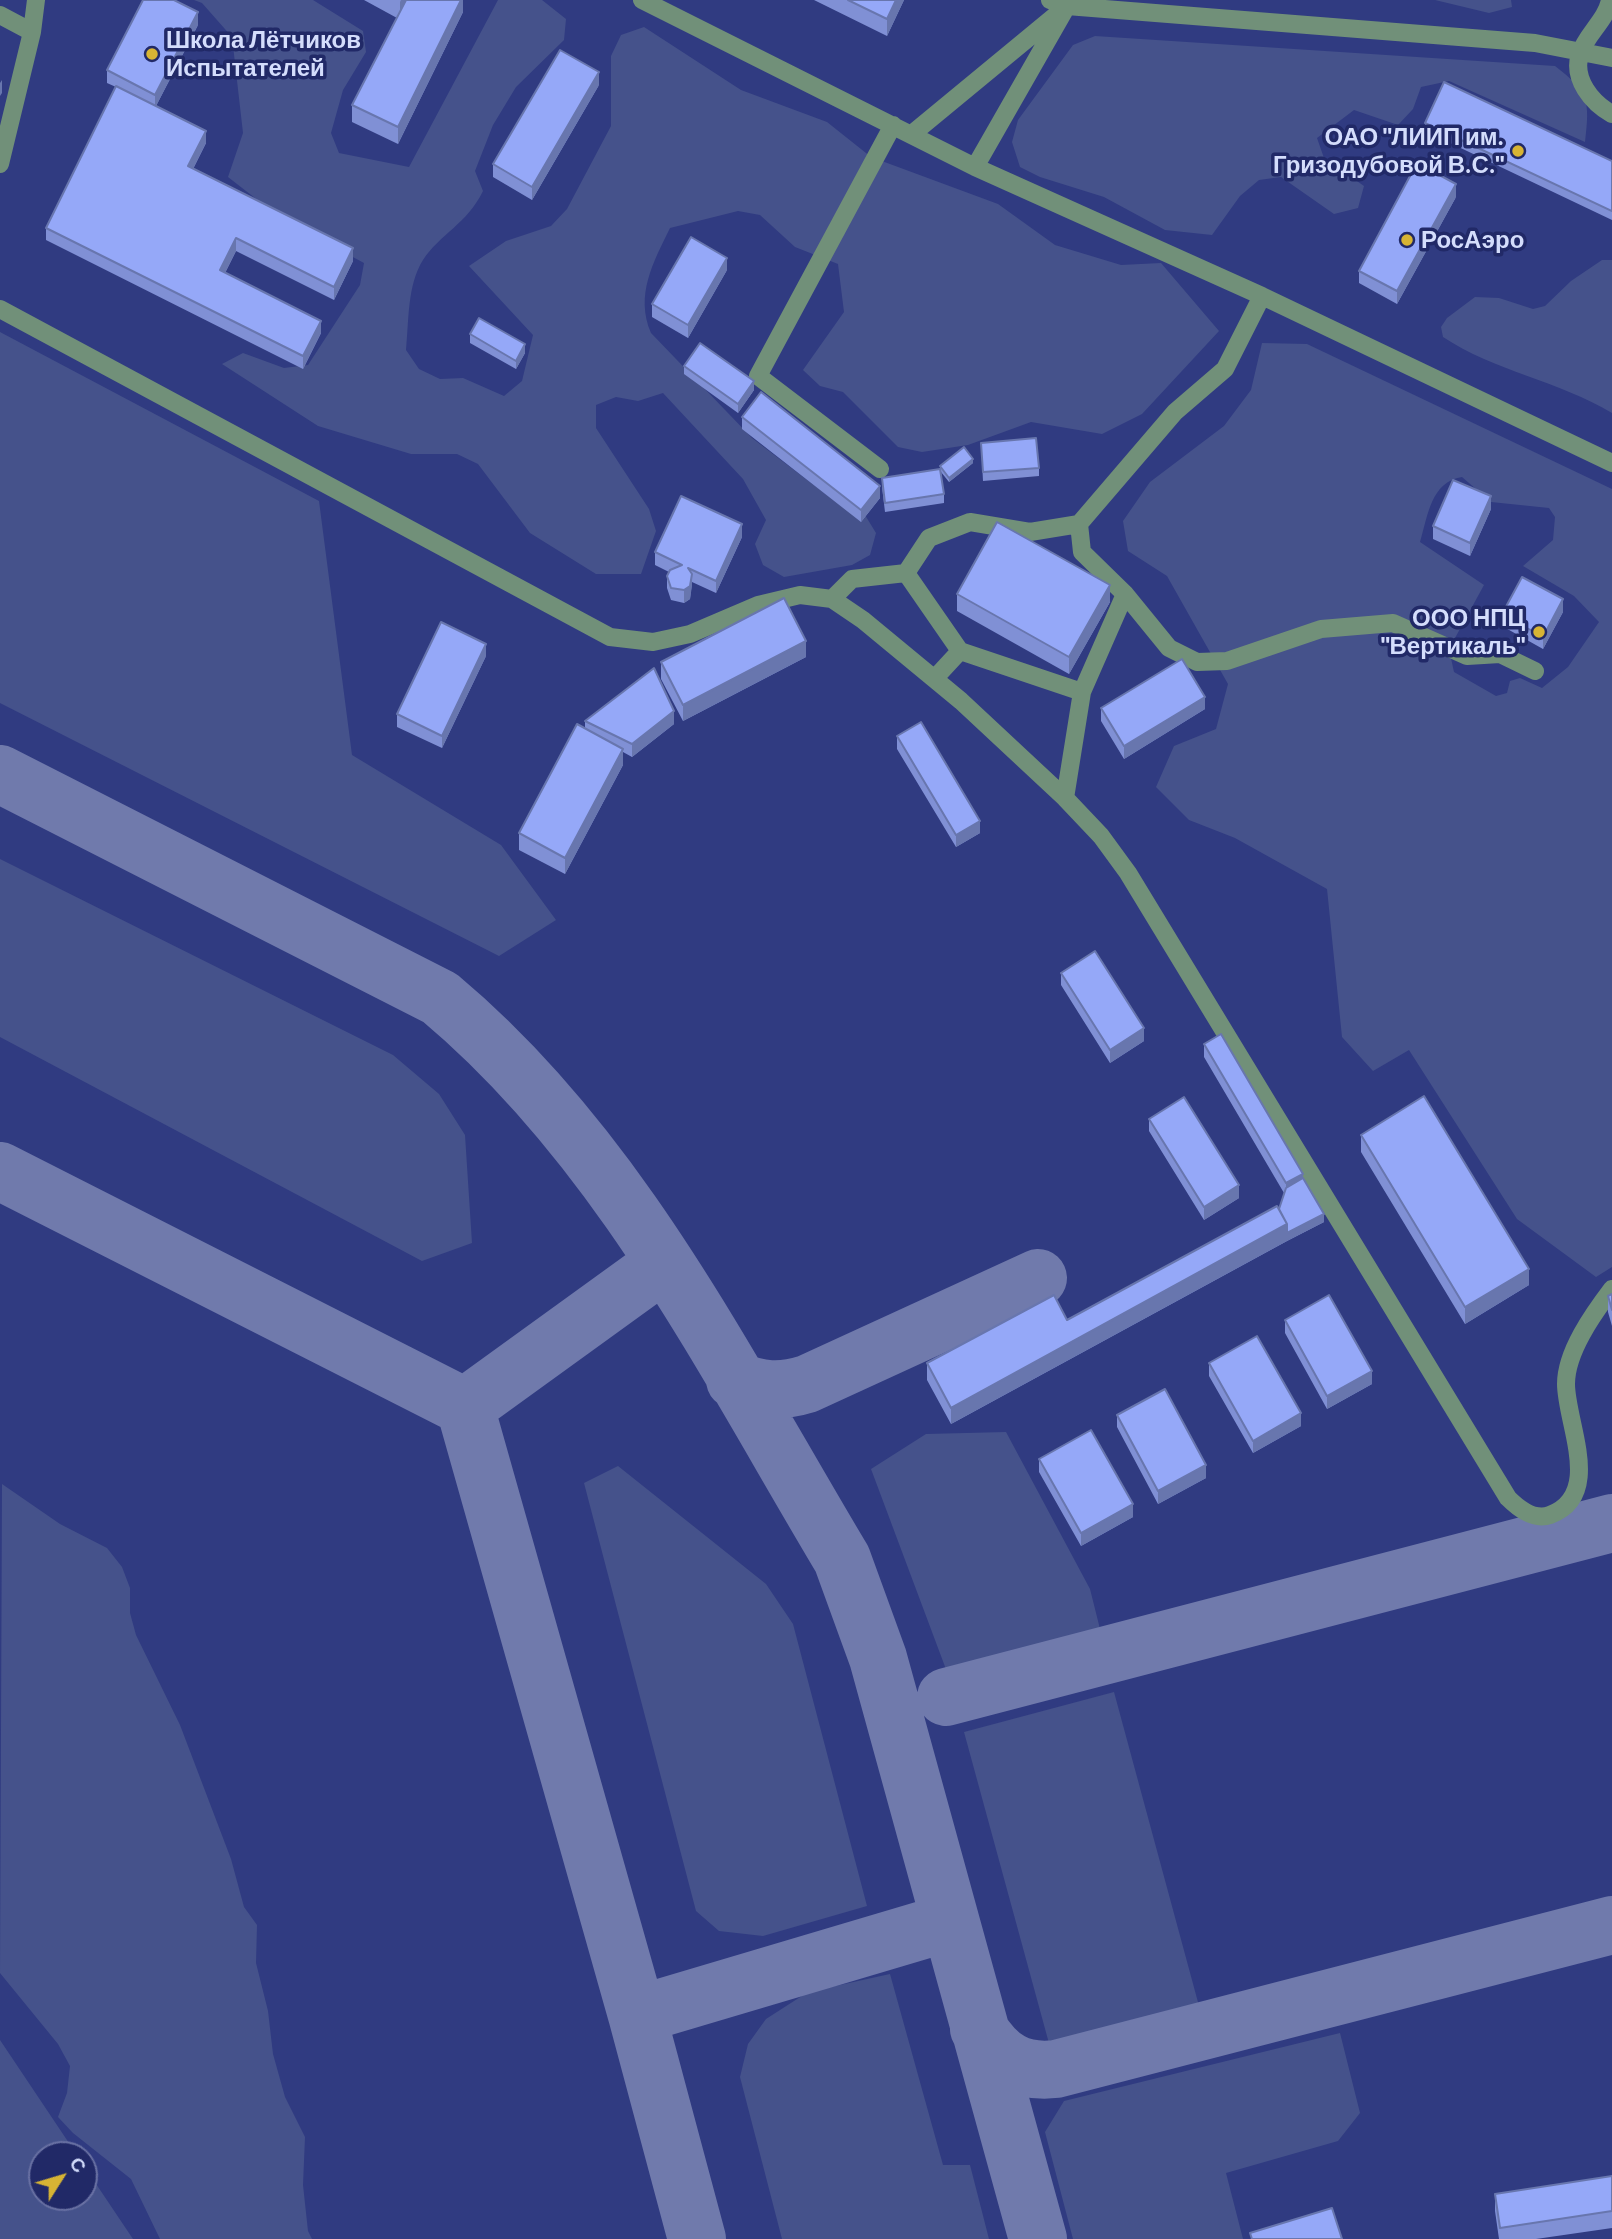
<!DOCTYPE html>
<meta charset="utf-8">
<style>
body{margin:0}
#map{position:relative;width:1612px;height:2239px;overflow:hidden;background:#2a3473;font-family:Barlow,sans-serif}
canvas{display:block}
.north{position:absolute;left:28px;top:2141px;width:70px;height:70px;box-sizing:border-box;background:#212967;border:2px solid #6971a3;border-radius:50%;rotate:53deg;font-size:19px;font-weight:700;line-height:28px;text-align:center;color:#d4ddfc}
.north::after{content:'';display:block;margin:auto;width:24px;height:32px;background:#d7b434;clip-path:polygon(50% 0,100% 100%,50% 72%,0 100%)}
</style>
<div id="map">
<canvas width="1612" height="2239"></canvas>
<div class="north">С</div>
</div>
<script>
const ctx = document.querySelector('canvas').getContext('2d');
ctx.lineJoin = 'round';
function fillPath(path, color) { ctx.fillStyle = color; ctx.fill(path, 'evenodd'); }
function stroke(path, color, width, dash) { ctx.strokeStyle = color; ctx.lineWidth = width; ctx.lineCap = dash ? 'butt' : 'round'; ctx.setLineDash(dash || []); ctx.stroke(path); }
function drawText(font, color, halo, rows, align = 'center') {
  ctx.font = font + ' Barlow,sans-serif'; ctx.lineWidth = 7; ctx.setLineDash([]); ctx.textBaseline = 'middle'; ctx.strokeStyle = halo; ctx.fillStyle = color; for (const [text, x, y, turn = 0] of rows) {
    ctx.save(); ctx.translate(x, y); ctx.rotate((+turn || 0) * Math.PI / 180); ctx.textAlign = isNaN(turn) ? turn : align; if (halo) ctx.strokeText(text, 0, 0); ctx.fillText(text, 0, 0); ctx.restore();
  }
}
fillPath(new Path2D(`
 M0,0H1612V2239H0ZM42,2155H84V2197H42Z`), '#303b81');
fillPath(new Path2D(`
 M194,0H313L363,31L366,52L343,90L331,133L339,153L409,167L498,0H542L566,19L564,40L516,87L493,125L475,171L483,191C467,224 440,234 423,260C407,285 409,322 406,350L419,369L440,379L463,378L504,396L522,381L533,335L469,266L506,241L551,226L567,209L611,126V56L621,35L644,27L741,90L827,122L871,157L998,204L1055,245L1121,265L1161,263L1219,331L1142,414L1102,434L1031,422L968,445L922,452L898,447L843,392L820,386L803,370L844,312L838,264L795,247L760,215L738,211L670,228C653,263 635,295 651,333L752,438L844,508L865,515L876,533L870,555L852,565L784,577L763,565L755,544L766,520L743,479L663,393L638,401L616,397L596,405V428L649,509L656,531L641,574H596L530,533L478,464L457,454H411L318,426L222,364L243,353L284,368L308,365L360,285L364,263L282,219L228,177L243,133L232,37L202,3Z
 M1435,0H1511L1512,7L1489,13Z
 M1095,36L1555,66C1589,92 1590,101 1585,142L1449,81L1421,87L1413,109L1398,125L1354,110L1317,138L1324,158L1364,186L1358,208L1334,214L1281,177L1259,180L1240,196L1212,235L1165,230L1104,197L1040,177L1020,167L1012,142L1018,120L1073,45Z
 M1602,260H1612V413C1559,381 1494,371 1443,337L1441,327L1447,318L1475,297L1499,298L1533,309L1545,306L1571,281Z
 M0,332L319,501L352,755L501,845L556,920L499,956L0,703Z
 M1262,343L1307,344L1612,489V1267L1596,1277L1517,1219L1409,1050L1373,1071L1342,1037L1327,889L1235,838L1189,820L1156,787L1174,746L1216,729L1228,684L1167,576L1128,551L1123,521L1150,482L1224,426L1251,390ZM1462,477L1491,502L1549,508L1555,517L1553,540L1523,566L1574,596L1599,622L1568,667L1542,688L1520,678L1510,681L1507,693L1496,696L1454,672L1449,649L1484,585L1420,542C1428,515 1431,482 1462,477Z
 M0,859L393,1055L439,1094L465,1135L472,1243L422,1261L0,1037Z
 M1006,1432L1090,1589L1105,1649L953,1688L871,1469L926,1434Z
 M618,1466L766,1584L793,1624L867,1906L763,1936L719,1931L696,1911L584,1483Z
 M2,1484L60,1524L107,1548L122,1567L130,1588V1613L136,1635L180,1725L231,1859L244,1907L257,1925L256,1963L268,2011L273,2054L285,2097L305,2137L303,2185L308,2231L312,2239H160L131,2179L73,2133L58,2117L67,2093L70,2066L58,2044L0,1973Z
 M1114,1692L1202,2017L1053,2058L964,1732Z
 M890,1974L943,2165H970L989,2239H782L740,2077L748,2044L766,2019L808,1992Z
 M1340,2033L1360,2113L1338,2141L1226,2173L1243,2239H1073L1045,2132L1064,2101Z
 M0,2040L77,2155H42V2197H84V2166L133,2239H0Z`), '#45528b');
stroke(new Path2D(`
 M0,774L440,998C619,1148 724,1362 842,1559L878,1658L1038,2239
 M0,1171L465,1407L637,2015L950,1922
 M735,1380C760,1391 781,1392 807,1384L1038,1278
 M465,1407L664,1263
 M946,1697L1612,1523
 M637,2015L697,2239
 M979,2029C998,2059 1019,2073 1056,2069L1612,1925`), '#707aac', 58);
stroke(new Path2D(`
 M642,0L975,167L1262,296L1612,463
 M1610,0C1606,21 1586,34 1580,54C1572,79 1592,103 1612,114
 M0,15L32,32
 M912,134L1067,6L1535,43L1612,58
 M0,164L32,32L36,0
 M975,167L1067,6L1050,0
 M1262,296L1225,369L1175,412L1079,524L1082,552L1125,594L1169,648L1197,662L1227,661L1321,629L1393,623L1467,656L1500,654L1535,671
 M0,309L610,637L653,642L690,634L758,605L800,595L832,599L863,620L961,701L1065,798L1101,836L1128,873L1508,1498C1519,1509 1534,1521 1550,1515C1604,1495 1566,1423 1566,1384C1566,1352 1593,1314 1612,1289
 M880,469L758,376L893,125
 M832,599L852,579L906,573
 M935,678L960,651
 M1082,692L1125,594
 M1065,798L1082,692L960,651L906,573L929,538L970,522L1030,532L1079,524`), '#719079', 18);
fillPath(new Path2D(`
 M364,0H463V12L398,144L352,122V105L397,18Z
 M814,0H904L887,36Z
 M198,25L156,106L206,143L193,169L353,261L334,300L236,251L225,273L321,333L303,369L46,240V228L116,87L107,83V70Z
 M599,85L532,200L493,177V164Z
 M1425,123L1612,161V220L1425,131Z
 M1456,197L1397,304L1359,283V271Z
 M727,270L688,338L652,317V304Z
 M470,334L525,353L516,369L470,343Z
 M684,366L754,390L738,413L684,374Z
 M742,417L880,498L861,522L742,429Z
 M981,443L1039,468V476L983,481Z
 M973,463L949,482L941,472L944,494V503L885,512L882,487V478L940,469V466Z
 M1491,509L1470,556L1433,539V526Z
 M742,537L716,593L692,582L690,599L684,603L671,600L667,588V576L669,572L655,565V552Z
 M957,594L1110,602L1069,674L957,611Z
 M1563,612L1543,649L1502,626V614Z
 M486,656L442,748L397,727V714Z
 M806,657L683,721L661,679V662Z
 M1101,708L1205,709L1124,759L1101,721Z
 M585,721L674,724L632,757L623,752V765L565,874L519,850V833L585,729Z
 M897,736L980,833L956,847L897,749Z
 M1061,973L1144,1041L1110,1063L1061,985Z
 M1204,1044L1303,1178L1324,1222L1287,1241L951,1424L927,1380V1363L1067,1320L1279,1209L1284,1193L1204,1057Z
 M1149,1119L1239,1198L1204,1220L1149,1131Z
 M1361,1135L1529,1285L1465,1324L1361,1152Z
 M1612,1294V1326L1608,1312V1296Z
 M1285,1320L1372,1384L1327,1409L1285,1333Z
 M1209,1363L1301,1426L1253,1453L1209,1376Z
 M1117,1415L1206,1478L1158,1504L1117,1427Z
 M1039,1459L1133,1517L1081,1546L1039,1472Z
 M1612,2176V2228L1536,2239H1499L1495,2211V2194Z`), '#8090d5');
fillPath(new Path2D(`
 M401,0H412L400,19V2Z
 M461,0H463V12L398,144V127Z
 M896,0H904L887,36V19Z
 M198,12V25L155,108V95Z
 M599,72V85L532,200V187Z
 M2,80V93L0,96V83Z
 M206,131V143L188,179V166Z
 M1456,184V197L1397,304V291Z
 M236,238V251L220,283V270Z
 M353,248V261L334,300V287Z
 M727,258V270L688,338V325Z
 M321,321V333L303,369V356Z
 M525,344V353L516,369V361Z
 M754,381V390L738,413V404Z
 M973,459V463L949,482V478Z
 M880,486V498L861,522V510Z
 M1491,496V509L1470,556V543Z
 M742,524V537L716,593V581Z
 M692,574V586L690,599L684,603V590Z
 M1110,585V602L1069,674V657Z
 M1563,599V612L1543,649V637Z
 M806,641V657L683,721V705Z
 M486,644V656L442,748V736Z
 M1205,697V709L1124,759V746Z
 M674,711V724L632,757V744Z
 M623,749V765L565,874V858Z
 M980,821V833L956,847V835Z
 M1144,1028V1041L1110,1063V1050Z
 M1303,1174V1186L1286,1196V1183Z
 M1239,1185V1198L1204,1220V1207Z
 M1324,1214V1222L1287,1241L951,1424V1408L1287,1224Z
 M1529,1269V1285L1465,1324V1307Z
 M1372,1371V1384L1327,1409V1396Z
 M1301,1413V1426L1253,1453V1441Z
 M1206,1465V1478L1158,1504V1491Z
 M1133,1504V1517L1081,1546V1533Z`), '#6876ae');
const building = new Path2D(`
 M143,0H174L198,12L155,95L107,70Z
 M406,0H461L398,127L352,105Z
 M848,0H896L887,19Z
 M560,50L599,72L532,187L493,164Z
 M1444,82L1612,161V211L1425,123Z
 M116,86L206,131L188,166L353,248L334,287L236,238L220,270L321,321L303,356L46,228Z
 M1417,163L1456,184L1397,291L1359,271Z
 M691,237L727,258L688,325L652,304Z
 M479,318L525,344L516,361L470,334Z
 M700,343L754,381L738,404L684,366Z
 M761,392L880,486L861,510L742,417Z
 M1036,438L1039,468L983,472L981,443Z
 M964,447L973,459L949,478L940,466Z
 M940,469L944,494L885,503L882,478Z
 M1453,480L1491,496L1470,543L1433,526Z
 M681,496L742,524L716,581L688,568L692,574L690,586L684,590L671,588L667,576L670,570L682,565L655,552Z
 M997,522L1110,585L1069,657L957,594Z
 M1522,577L1563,599L1543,637L1502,614Z
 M784,598L806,641L683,705L661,662Z
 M441,622L486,644L442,736L397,714Z
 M1182,659L1205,697L1124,746L1101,708Z
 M654,668L674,711L632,744L585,721Z
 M921,722L980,821L956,835L897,736Z
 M577,724L623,749L565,858L519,833Z
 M1095,951L1144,1028L1110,1050L1061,973Z
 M1221,1034L1303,1174L1286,1183L1204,1044Z
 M1424,1096L1529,1269L1465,1307L1361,1135Z
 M1184,1097L1239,1185L1204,1207L1149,1119Z
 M1303,1178L1324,1214L1287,1233V1224L1279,1209L1286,1188Z
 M1277,1206L1287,1224L951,1408L927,1363L1054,1295L1067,1320Z
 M1612,1294V1310L1608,1296Z
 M1329,1295L1372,1371L1327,1396L1285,1320Z
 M1257,1336L1301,1413L1253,1441L1209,1363Z
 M1165,1389L1206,1465L1158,1491L1117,1415Z
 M1091,1430L1133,1504L1081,1533L1039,1459Z
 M1612,2176V2211L1500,2228L1495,2194Z
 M1332,2208L1342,2239H1252L1250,2233Z`);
fillPath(building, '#95a8f8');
stroke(building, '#6876ae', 2);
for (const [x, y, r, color] of [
 [152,54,7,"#d7b434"],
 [1518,151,7,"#d7b434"],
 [1407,240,7,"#d7b434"],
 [1539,632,7,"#d7b434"]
]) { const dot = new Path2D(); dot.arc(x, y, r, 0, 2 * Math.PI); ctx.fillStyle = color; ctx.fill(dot); stroke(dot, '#212967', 2.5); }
drawText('bold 24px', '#d4ddfc', '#212967', [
 ["Школа Лётчиков",166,40],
 ["Испытателей",166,68],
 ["ОАО \"ЛИИП им.",1504,137,"right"],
 ["Гризодубовой В.С.\"",1504,165,"right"],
 ["РосАэро",1421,240],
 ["ООО НПЦ",1525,618,"right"],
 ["\"Вертикаль\"",1525,646,"right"]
], 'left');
</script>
